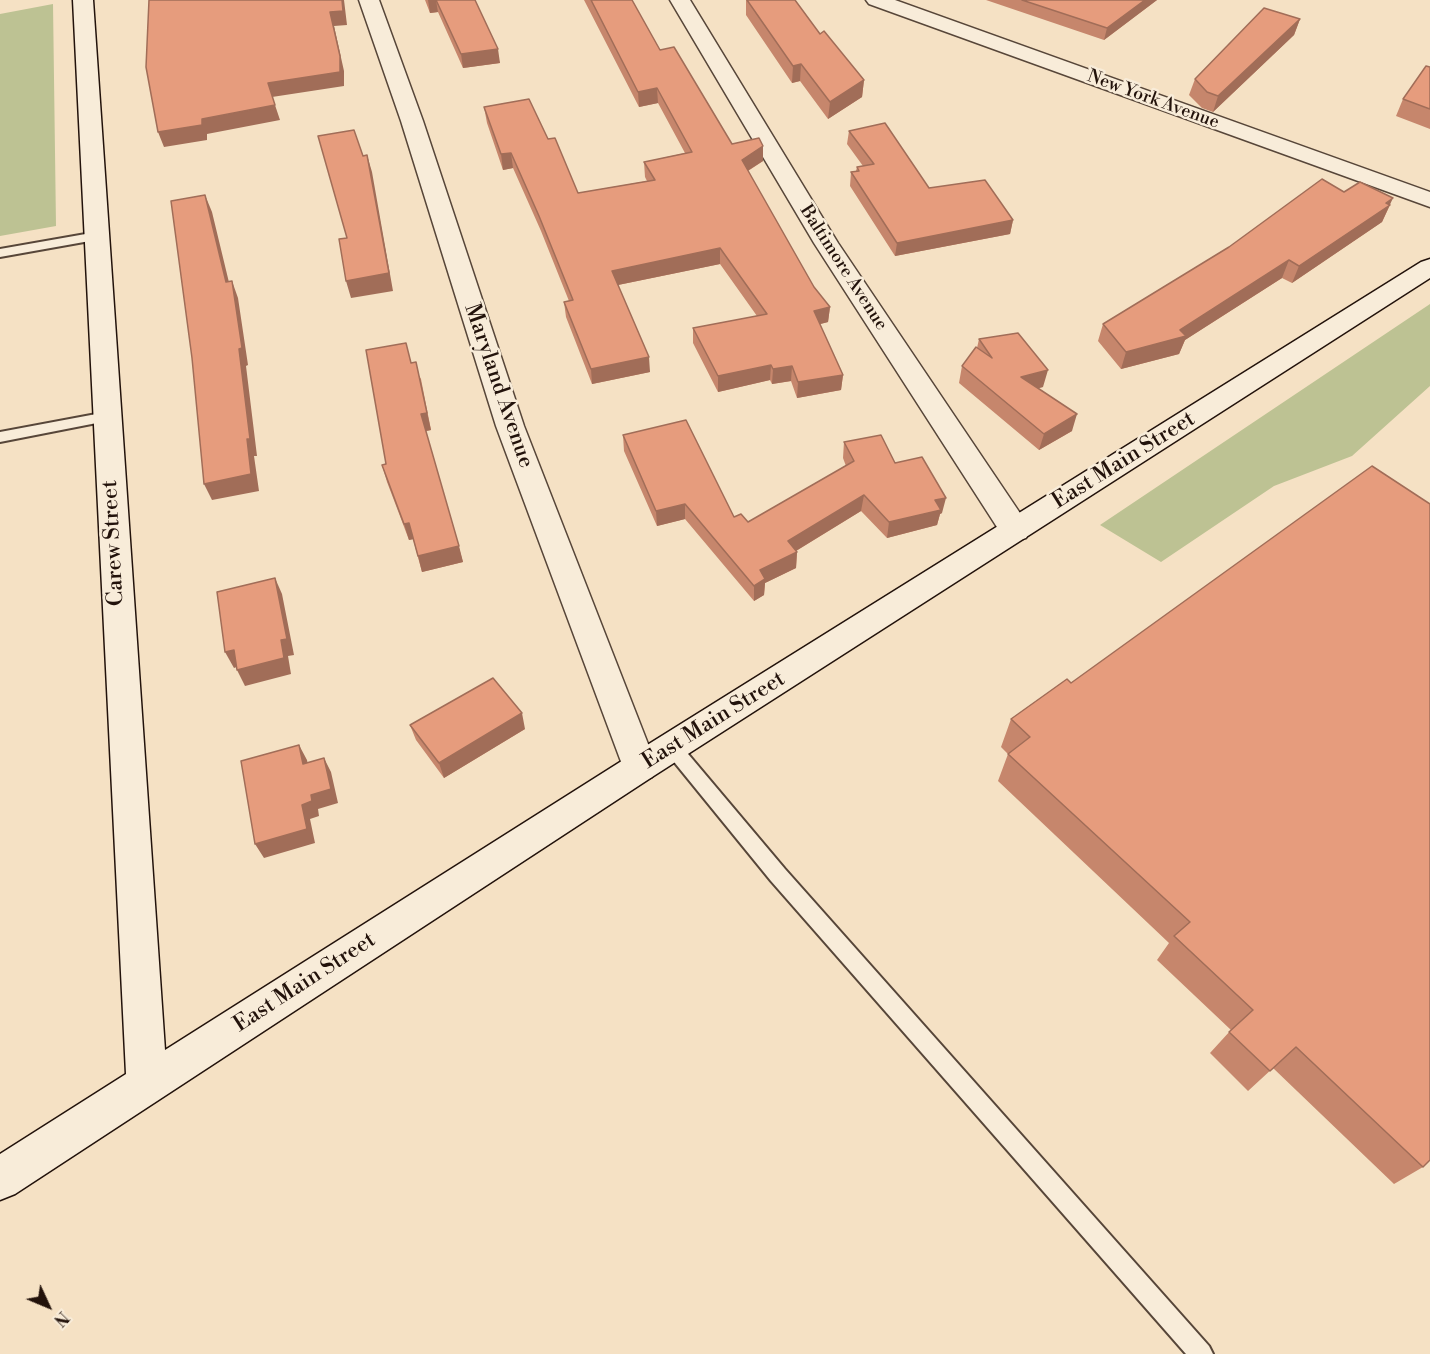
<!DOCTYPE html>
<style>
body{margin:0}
#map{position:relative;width:1430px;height:1354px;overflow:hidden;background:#f5e1c4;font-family:"Libre Bodoni",serif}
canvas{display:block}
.north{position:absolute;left:18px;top:1276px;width:60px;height:60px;-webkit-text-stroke:4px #f8ecd9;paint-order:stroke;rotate:134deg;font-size:16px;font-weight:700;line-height:24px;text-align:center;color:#22120b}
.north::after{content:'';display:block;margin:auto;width:21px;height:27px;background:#22120b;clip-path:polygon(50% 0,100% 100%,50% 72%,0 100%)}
</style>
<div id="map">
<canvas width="1430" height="1354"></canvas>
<div class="north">N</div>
</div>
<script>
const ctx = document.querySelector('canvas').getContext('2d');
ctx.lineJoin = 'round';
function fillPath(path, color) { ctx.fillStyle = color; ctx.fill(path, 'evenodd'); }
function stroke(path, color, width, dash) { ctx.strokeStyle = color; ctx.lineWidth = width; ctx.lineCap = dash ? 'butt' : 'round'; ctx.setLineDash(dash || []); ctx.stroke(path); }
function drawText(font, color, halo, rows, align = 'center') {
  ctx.font = font + ' "Libre Bodoni",serif'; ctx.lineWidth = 5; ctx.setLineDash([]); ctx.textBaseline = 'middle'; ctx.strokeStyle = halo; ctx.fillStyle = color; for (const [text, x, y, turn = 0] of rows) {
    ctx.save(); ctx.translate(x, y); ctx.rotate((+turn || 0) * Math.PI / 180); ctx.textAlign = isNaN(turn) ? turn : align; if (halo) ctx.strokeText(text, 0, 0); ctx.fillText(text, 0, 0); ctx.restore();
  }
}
fillPath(new Path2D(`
 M53,4L56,226L0,236V14Z
 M1430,304V386L1352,456L1274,486L1161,562L1100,525Z`), '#bdc293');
const lane = new Path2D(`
 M97,232L101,233V239L0,257V249Z
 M107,412L114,417L112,420L0,442V432Z
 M672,740L678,742L785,869L1209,1346L1213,1354H1186L771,881L666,752L663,747L666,742Z`);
const street = new Path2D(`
 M359,0H379L423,121L524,426L657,767L652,777L640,782L628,777L623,767L496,426L401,121Z
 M670,0H690L838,243L1026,522L1030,530L1026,538L1015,541L1004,538L814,243Z
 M866,0H895L1430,192V207L869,4Z`);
const secondary = new Path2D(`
 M73,0H93L165,1050L628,757L1421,262L1430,259V278L652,777L15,1194L0,1200V1154L126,1074Z`);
stroke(lane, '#574639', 4);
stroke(street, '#574639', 3);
stroke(secondary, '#22120b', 3);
fillPath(lane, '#f8ecd9');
fillPath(street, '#f8ecd9');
fillPath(secondary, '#f8ecd9');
fillPath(new Path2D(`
 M425,0H475L500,63L463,68L438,12L430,13Z
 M584,0H632L660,50L732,144L763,146V161L748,171L814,287L830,307L828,322L820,324L843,375L841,390L797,398L791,381L772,384L770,380L718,392L693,343V328L757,316L720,264L618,285L650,372L592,384L566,317L564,302L569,301L541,231L513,168L503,170L487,123L484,107L548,139L578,193L647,181L645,177L644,162L685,153L658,103L639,107Z
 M746,0H795L820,34L864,80L862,97L828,119L800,81L792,83L746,15Z
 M986,0H1157L1104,40Z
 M1300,19L1294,35L1213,112L1202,108L1189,95L1195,79Z
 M1430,67V129L1396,116L1403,99Z
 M849,131L929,188L1013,220L1010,234L895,256L850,186L851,172L856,171L857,167L863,166L847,144Z
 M1344,192L1390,205L1382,222L1292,283L1282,278L1185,340L1179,354L1121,369L1098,341L1103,324Z
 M979,339L1043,387L1038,388L1072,431L1039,450L959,383L962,366L977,348Z
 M411,363L421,379L431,430L426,431L463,562L422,572L413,539L409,540L387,482L382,465L386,464Z
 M623,435L734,517L748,522L846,466L843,458L844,442L895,463L942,513L940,514L937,525L887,538L861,511L796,551L797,552L796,568L765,583L764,595L754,601L685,519L657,526L624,451Z
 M1067,679L1423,1167L1394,1184L1273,1068L1248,1091L1210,1053L1231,1030L1157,960L1169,943L998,781L1008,754L1001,747L1011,719Z
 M410,725L525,729L444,778L416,740Z`), '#c6866c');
fillPath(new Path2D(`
 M342,0H344L347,25L334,26L344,71V86L272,97L268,83L330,12Z
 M428,0H436L438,12L430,13Z
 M1145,0H1157L1104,40L1107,28Z
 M1300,19L1294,35L1213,112L1218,96Z
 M498,49L500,63L463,68L461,54Z
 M801,64L800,81L792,83L793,66Z
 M864,80L862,97L828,119L830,102Z
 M657,88L658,103L639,107L638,92Z
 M275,105L280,120L207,134V140L164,147L158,132L202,119Z
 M763,146V161L741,175L742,160Z
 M511,153L513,168L503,170L501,154Z
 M367,155L372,172L393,291L351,298L346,281Z
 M205,195L212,212L233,299L226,282Z
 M1393,198L1382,222L1292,283L1299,266Z
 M1013,220L1010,234L895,256L897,243Z
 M720,248V264L613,286L612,271Z
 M1289,260L1282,278L1185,340L1179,354L1121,369L1126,352L1180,330Z
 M232,281L238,298L248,365L246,366L257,456H254L259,491L212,500L204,484L247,439Z
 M830,307L828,322L813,326L814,311Z
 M649,357L650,372L592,384L591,369Z
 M416,362L431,430L426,431L421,414Z
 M771,365L770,380L718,392V376Z
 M792,366L791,381L772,384L773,369Z
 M1048,370L1043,387L1017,394L1021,377Z
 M843,375L841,390L797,398L798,382Z
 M1077,414L1072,431L1039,450L1044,434Z
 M864,495L861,511L786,557L788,541Z
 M946,498L942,513L940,514L937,525L887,538L889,522L935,500Z
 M685,504V519L657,526L656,511Z
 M409,523L414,539L409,540L404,524Z
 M459,546L463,562L422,572L418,556Z
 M797,552L796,568L765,583L764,595L754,601V586L760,570Z
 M275,578L282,594L294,655L288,656L291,674L245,686L237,670Z
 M234,650L242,665L234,668L225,652Z
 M522,713L525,729L444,778L439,763Z
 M299,745L307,760L311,779L303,764Z
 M324,758L331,772L338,803L318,809L319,816L310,819L315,843L264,858L255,844L302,805L311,795Z`), '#a16d58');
const building = new Path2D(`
 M149,0H342L343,11L330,12L340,56V72L268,83L275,105L202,119V125L158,132L146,67Z
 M436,0H475L498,49L461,54Z
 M591,0H632L660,50L674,47L732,144L759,138L763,146L742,160L814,287L830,307L814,311L843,375L798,382L792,366L773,369L771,365L718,376L693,328L767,314L720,248L612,271L649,357L591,369L564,302L573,300L539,216L511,153L501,154L484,107L529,99L548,139L555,138L578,193L655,180L644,162L692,152L657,88L638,92Z
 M747,0H795L820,34L824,31L864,80L830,102L801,64L793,66Z
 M1022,0H1145L1107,28Z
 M1264,8L1300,19L1218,96L1207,92L1195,79Z
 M1426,66L1430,67V109L1403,99Z
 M885,123L929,188L985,180L1013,220L897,243L851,172L859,171L857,167L874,164L849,131Z
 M354,130L363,156L367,155L389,273L346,281L339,239L347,238L318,136Z
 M1322,179L1344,192L1360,182L1393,198L1386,203L1390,205L1299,266L1289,260L1180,330L1186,336L1126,352L1103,324L1229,247Z
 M205,195L226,282L232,281L242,348L239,349L250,439H247L251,474L204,484L192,358L171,201Z
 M1018,333L1048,370L1021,377L1077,414L1044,434L962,366L976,347L992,358L979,339Z
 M406,343L411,363L416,362L427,413L421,414L459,546L418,556L409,523L404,524L382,465L386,464L366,350Z
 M686,420L734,517L741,514L748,522L854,461L844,442L881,435L895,463L922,457L946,498L935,500L941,510L889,522L864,495L788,541L797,552L760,570L765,579L754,586L685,504L656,511L623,435Z
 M1372,466L1430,504V1160L1423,1167L1296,1047L1270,1071L1229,1032L1253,1010L1174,936L1190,922L1008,754L1030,737L1011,719L1067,679L1071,683Z
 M275,578L287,639L281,640L284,658L237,670L234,650L225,652L217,592Z
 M493,678L522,713L439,763L410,725Z
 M299,745L303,764L324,758L331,789L311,795L312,801L302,805L307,829L255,844L241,761Z`);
fillPath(building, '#e69c7d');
stroke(building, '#a16d58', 1.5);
drawText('18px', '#22120b', '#f8ecd9', [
 ["New York Avenue",1153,100,20],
 ["Baltimore Avenue",843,268,57]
]);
drawText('22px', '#22120b', '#f8ecd9', [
 ["Maryland Avenue",498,386,71],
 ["East Main Street",1124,461,-32],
 ["Carew Street",114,543,-93],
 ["East Main Street",714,721,-32],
 ["East Main Street",305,983,-33]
]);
</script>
